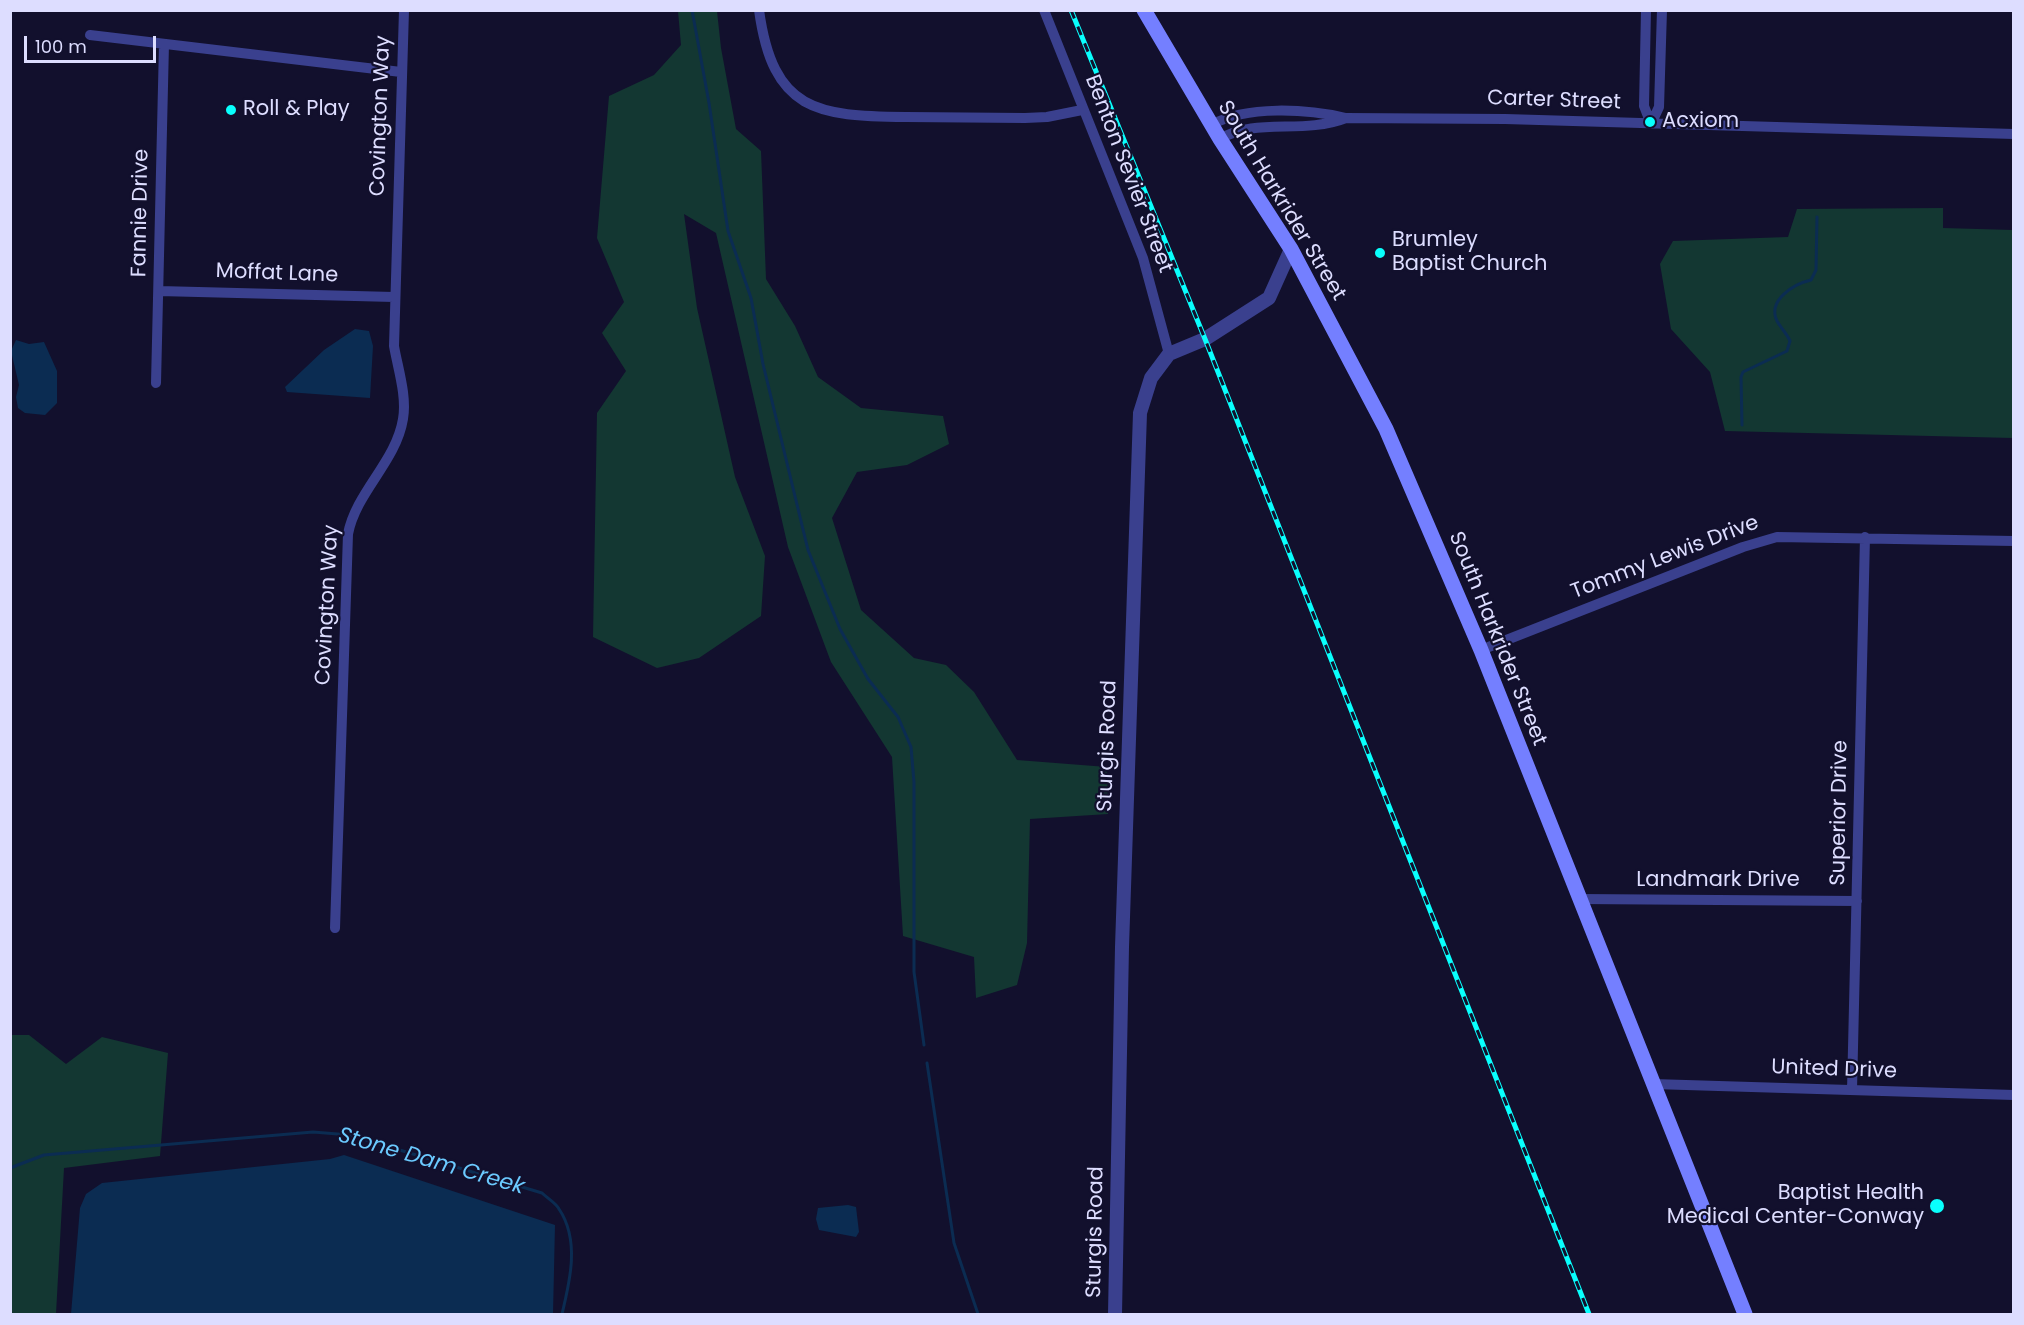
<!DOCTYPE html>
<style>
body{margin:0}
#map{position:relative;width:2024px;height:1325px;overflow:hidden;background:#12102d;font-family:Poppins,sans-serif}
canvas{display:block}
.frame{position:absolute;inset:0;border:12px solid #ddf;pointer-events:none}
.scale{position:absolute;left:24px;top:36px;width:132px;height:27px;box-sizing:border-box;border:3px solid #ddf;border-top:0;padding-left:8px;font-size:18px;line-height:21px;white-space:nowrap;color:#ddf;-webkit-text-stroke:4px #12102d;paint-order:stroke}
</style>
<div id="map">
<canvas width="2024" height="1325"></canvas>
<div class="frame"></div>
<div class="scale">100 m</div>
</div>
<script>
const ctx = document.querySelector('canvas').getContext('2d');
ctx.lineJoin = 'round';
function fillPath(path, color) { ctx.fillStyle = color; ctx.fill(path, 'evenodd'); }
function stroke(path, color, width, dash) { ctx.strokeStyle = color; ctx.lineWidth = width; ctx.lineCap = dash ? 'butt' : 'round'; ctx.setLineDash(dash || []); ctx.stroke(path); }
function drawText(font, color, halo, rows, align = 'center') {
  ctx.font = font + ' Poppins,sans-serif'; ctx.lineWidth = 4.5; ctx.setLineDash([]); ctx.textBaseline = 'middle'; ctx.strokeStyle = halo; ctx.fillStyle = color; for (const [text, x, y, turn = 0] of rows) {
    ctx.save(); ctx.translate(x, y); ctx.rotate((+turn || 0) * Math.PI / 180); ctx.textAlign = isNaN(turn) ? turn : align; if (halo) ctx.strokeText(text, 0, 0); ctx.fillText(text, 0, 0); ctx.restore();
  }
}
fillPath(new Path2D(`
 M678,11H717L721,48L736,129L761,151L766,279L795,326L818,377L861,408L943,416L949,444L907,465L857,472L832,518L861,610L914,658L946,665L974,692L1017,760L1107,767L1108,814L1030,819L1027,943L1017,985L976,998L974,957L903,936L892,757L831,662L788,547L716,233L684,214L697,308L735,477L765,556L761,616L699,658L657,668L593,637L597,413L626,371L602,333L624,302L597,238L609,96L654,75L681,45Z
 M1943,208V228L2013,230V438L1725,431L1710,372L1671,329L1660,264L1673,241L1788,237L1797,209Z
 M10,1035H29L66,1064L102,1037L168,1053L160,1156L64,1168L56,1314H11Z`), '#133732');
fillPath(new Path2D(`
 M355,329L369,331L373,346L370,398L287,392L285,387L324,350Z
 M16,340L29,344L44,342L57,371V403L45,415L25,413L18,408L16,397L19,385L11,351Z
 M344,1155L555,1225L553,1314H71L80,1208L86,1194L102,1183L330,1159Z
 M848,1205L856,1207L859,1232L856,1237L819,1230L816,1219L818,1208Z`), '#0b2c52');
stroke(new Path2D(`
 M692,10L709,103L728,231L751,298L763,364L808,550L840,629L868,679L898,717L911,747L914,782V972L924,1045
 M1742,425L1741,377L1743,372L1787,351L1790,341C1787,334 1781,328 1777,321C1767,300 1794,284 1811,280L1816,270L1817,217
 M927,1063L954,1243L978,1314
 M10,1168L44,1155L313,1132L350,1135L542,1193C547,1198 556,1203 559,1209C580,1240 570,1281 562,1314`), '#0b2c52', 3);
stroke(new Path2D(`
 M759,10C773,112 817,116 906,117C946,117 986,118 1025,118L1047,117L1082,110
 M1044,10L1143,258L1169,354
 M1646,10L1644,106L1651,124
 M90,35L401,72
 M1651,124L1659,107L1662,10
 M1211,125C1247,105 1307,109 1346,118L1505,119L2014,134
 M1220,139C1257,117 1302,135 1346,118
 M159,291L394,297
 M156,383L164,44
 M1481,650L1743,547L1777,537L2014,541
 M1579,899L1857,901
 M335,928L348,534C356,492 396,462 403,419C407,396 398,369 394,346L404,10
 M1653,1084L2014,1095
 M1852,1090L1865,537`), '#3a408e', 10);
stroke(new Path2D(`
 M1115,1314L1122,947L1140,413L1151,378L1169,354L1205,339L1269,298L1291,249`), '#3a408e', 14);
stroke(new Path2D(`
 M1144,10L1220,139L1291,249L1386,429L1481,650L1745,1314`), '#747fff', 15);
const rail = new Path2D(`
 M1071,10L1205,339L1589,1314`);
stroke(rail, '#09fffd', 5);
stroke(rail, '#12102d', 3, [9]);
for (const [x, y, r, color] of [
 [231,110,6,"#09fffd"],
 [1650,122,6,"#09fffd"],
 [1380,253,6,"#09fffd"],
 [1937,1206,8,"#09fffd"]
]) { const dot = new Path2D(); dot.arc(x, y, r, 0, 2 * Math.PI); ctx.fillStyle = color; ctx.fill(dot); stroke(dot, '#12102d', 2); }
drawText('21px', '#ddf', '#12102d', [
 ["Carter Street",1554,101,2],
 ["Covington Way",381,116,-88],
 ["Benton Sevier Street",1128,174,69],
 ["South Harkrider Street",1281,201,59],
 ["Fannie Drive",141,213,-89],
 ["Moffat Lane",277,274,2],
 ["Tommy Lewis Drive",1665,558,-21],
 ["Covington Way",328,605,-87],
 ["South Harkrider Street",1497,639,68],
 ["Sturgis Road",1108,746,-88],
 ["Superior Drive",1840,813,-89],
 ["Landmark Drive",1718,881],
 ["United Drive",1834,1070,2],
 ["Sturgis Road",1096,1232,-89]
]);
drawText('21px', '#ddf', '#12102d', [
 ["Roll & Play",243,110],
 ["Acxiom",1662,122],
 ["Brumley",1392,241],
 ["Baptist Church",1392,265],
 ["Baptist Health",1924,1194,"right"],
 ["Medical Center-Conway",1924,1218,"right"]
], 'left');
drawText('italic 22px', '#6bcaff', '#12102d', [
 ["Stone Dam Creek",431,1162,16]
]);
</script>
